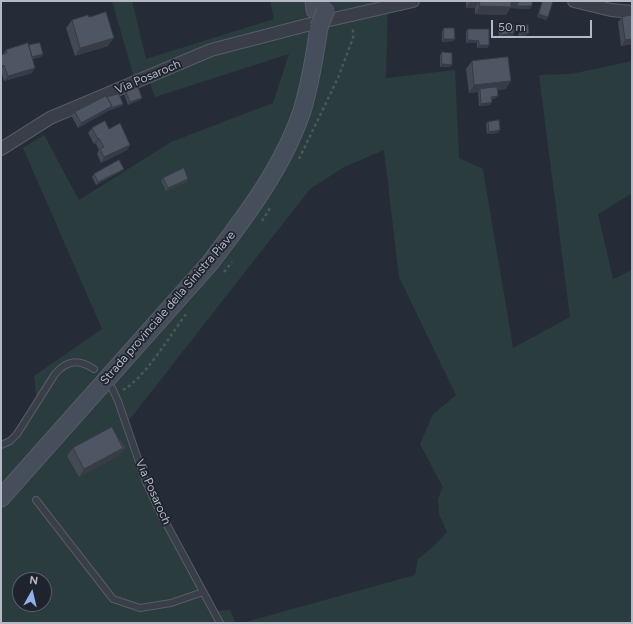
<!DOCTYPE html>
<style>
body{margin:0}
#map{position:relative;width:633px;height:624px;overflow:hidden;background:#252c38;font-family:Figtree,sans-serif}
canvas{display:block}
.frame{position:absolute;inset:0;border:2px solid #b4b9c5;pointer-events:none}
.north{position:absolute;left:12px;top:572px;width:40px;height:40px;box-sizing:border-box;background:#1e232e;border:1px solid #5a5f6a;border-radius:50%;rotate:8deg;font-size:11px;font-weight:700;line-height:16px;text-align:center;color:#b4b9c5}
.north::after{content:'';display:block;margin:auto;width:14px;height:18px;background:#93b0eb;clip-path:polygon(50% 0,100% 100%,50% 72%,0 100%)}
.scale{position:absolute;left:491px;top:20px;width:101px;height:18px;box-sizing:border-box;border:2px solid #b4b9c5;border-top:0;padding-left:5px;font-size:12px;line-height:14px;white-space:nowrap;color:#b4b9c5;-webkit-text-stroke:3px #1e232e;paint-order:stroke}
</style>
<div id="map">
<canvas width="633" height="624"></canvas>
<div class="frame"></div>
<div class="north">N</div>
<div class="scale">50 m</div>
</div>
<script>
const ctx = document.querySelector('canvas').getContext('2d');
ctx.lineJoin = 'round';
function fillPath(path, color) { ctx.fillStyle = color; ctx.fill(path, 'evenodd'); }
function stroke(path, color, width, dash) { ctx.strokeStyle = color; ctx.lineWidth = width; ctx.lineCap = dash ? 'butt' : 'round'; ctx.setLineDash(dash || []); ctx.stroke(path); }
function drawText(font, color, halo, rows, align = 'center') {
  ctx.font = font + ' Figtree,sans-serif'; ctx.lineWidth = 3.5; ctx.setLineDash([]); ctx.textBaseline = 'middle'; ctx.strokeStyle = halo; ctx.fillStyle = color; for (const [text, x, y, turn = 0] of rows) {
    ctx.save(); ctx.translate(x, y); ctx.rotate((+turn || 0) * Math.PI / 180); ctx.textAlign = isNaN(turn) ? turn : align; if (halo) ctx.strokeText(text, 0, 0); ctx.fillText(text, 0, 0); ctx.restore();
  }
}
fillPath(new Path2D(`
 M112,1H132L146,59L274,19L270,1H388L386,78L455,70L459,158L483,169L513,348L570,317L539,75L571,74L632,61V193L598,214L613,279L632,270V623H242L415,575L418,559L434,546L447,532L439,514L438,499L443,487L420,444L433,414L456,395L399,277L384,150L344,167L310,189L126,424L160,512L217,611L230,610L236,623H1V482L2,481L1,445L10,441L37,403L34,376L102,329L23,148L44,135L79,200L171,142L273,103L289,54L155,97L146,72L134,77ZM20,580H44V604H20Z`), '#2b3c3e');
const lane = new Path2D(`
 M112,388L118,401L146,482L160,512L220,623
 M1,445L10,441L17,434L55,374C67,360 78,359 94,369
 M36,500L113,599L140,608L171,603L203,592`);
const street = new Path2D(`
 M574,1L611,10L632,12
 M1,149L50,118L211,50L303,26L413,1`);
const secondary = new Path2D(`
 M314,1L315,10
 M1,498L210,263C246,216 283,167 302,111C310,84 315,55 319,27`);
stroke(lane, '#575c67', 8);
stroke(street, '#575c67', 14);
stroke(secondary, '#575c67', 19);
stroke(new Path2D(`
 M299,159L338,78L353,38V27
 M262,221L270,208
 M224,272L232,262
 M123,390C146,377 170,335 187,313`), '#49575b', 2.5, [3, 3]);
stroke(lane, '#393e49', 6);
stroke(street, '#393e49', 12);
stroke(secondary, '#474e5b', 17);
const secondaryBridge = new Path2D(`
 M319,27L326,10`);
stroke(secondaryBridge, '#575c67', 19, []);
stroke(secondaryBridge, '#474e5b', 17);
fillPath(new Path2D(`
 M466,1H532L530,9L510,8L506,15L475,14V8H466Z
 M542,1H553L546,20L537,17Z
 M89,17L108,46L75,56L66,28L72,20Z
 M622,17L632,44L621,46L618,22Z
 M500,27L514,33L513,36L499,37L498,29Z
 M520,27L527,35L519,37L518,29Z
 M444,28L455,39L453,41L442,42V31Z
 M468,29L489,45L487,48H477V43H466V31Z
 M29,45L43,54L41,57L32,59L35,68L32,73L4,81L1,71V55L3,54L6,50L29,46Z
 M442,52L450,67H440V55Z
 M472,61L506,89L497,90L496,98L492,99L490,105L479,106L478,92L469,93L466,69Z
 M126,92L142,98L140,100L128,105L124,94Z
 M107,97L123,104L121,106L108,111L78,128L72,117L75,112Z
 M488,122L500,130L498,133L487,134L486,124Z
 M92,128L109,129L130,145L127,150L101,163L97,154L99,150L96,144H94L88,133Z
 M122,171L96,185L92,177L94,174Z
 M163,178L188,179L187,182L166,191L161,180Z
 M119,440L125,448L123,451L120,453L118,456L79,477L67,456L73,448Z`), '#434a56');
fillPath(new Path2D(`
 M471,1H480L475,8H466Z
 M511,1H520L532,6L530,9L510,8L506,15L475,14L480,6Z
 M539,14L548,17L546,20L537,17Z
 M514,33L513,36L499,37L501,35Z
 M529,33L527,35L519,37L521,34Z
 M114,38L108,46L75,56L80,48Z
 M444,39H455L453,41L442,42Z
 M632,39V44L621,46L625,40Z
 M468,40L479,41L477,43H466Z
 M479,45H489L487,48H477Z
 M43,54L41,57L30,59L32,57Z
 M442,64L452,65L450,67H440Z
 M4,65L1,70V67L2,66Z
 M35,68L32,73L4,81L8,76Z
 M511,81L506,89L480,92V89L478,92L469,93L474,85Z
 M498,96L496,98L489,99L491,97Z
 M142,98L140,100L128,105L130,102Z
 M492,102L490,105L479,106L481,104Z
 M123,104L121,106L108,111L78,128L81,123L112,106Z
 M500,130L498,133L487,134L489,132Z
 M99,138L96,144H94L98,139Z
 M130,145L127,150L101,163L104,157Z
 M124,169L122,171L96,185L98,182Z
 M188,179L187,182L166,191L168,188Z
 M123,448H125L123,451L120,453L118,456L79,477L84,469Z`), '#373c46');
const building = new Path2D(`
 M480,1H511V7L480,6Z
 M520,1H532V6H516Z
 M543,1H553L548,17L539,14Z
 M106,12L114,38L80,48L72,20L88,15L89,17Z
 M632,15V39L625,40L622,17Z
 M514,25V33L501,35L500,27Z
 M528,25L529,33L521,34L520,27Z
 M444,28H454L455,39H444Z
 M468,29H489V45H479V41L468,40Z
 M28,43L35,68L8,76L4,65L2,66L1,63V55L7,53L6,50Z
 M40,43L43,54L32,57L29,45Z
 M442,52L452,53V65L442,64Z
 M508,57L511,81L474,85L472,61Z
 M138,87L142,98L130,102L126,92Z
 M497,87L498,96L491,97L492,102L481,104L480,89Z
 M119,94L123,104L110,108L112,106L107,97Z
 M106,96L112,106L81,123L75,112Z
 M499,120L500,130L489,132L488,122Z
 M105,121L109,129L120,123L130,145L104,157L100,149L104,147L99,138L98,139L92,128Z
 M119,160L124,169L98,182L94,174Z
 M184,168L188,179L168,188L163,178Z
 M112,427L123,448L84,469L73,448Z
 M119,440H120L125,448L122,450L123,448Z`);
fillPath(building, '#4e5664');
stroke(building, '#373c46', 1);
drawText('12px', '#b4b9c5', '#1e232e', [
 ["Via Posaroch",148,77,-23],
 ["Strada provinciale della Sinistra Piave",168,308,-49],
 ["Via Posaroch",153,492,66]
]);
</script>
